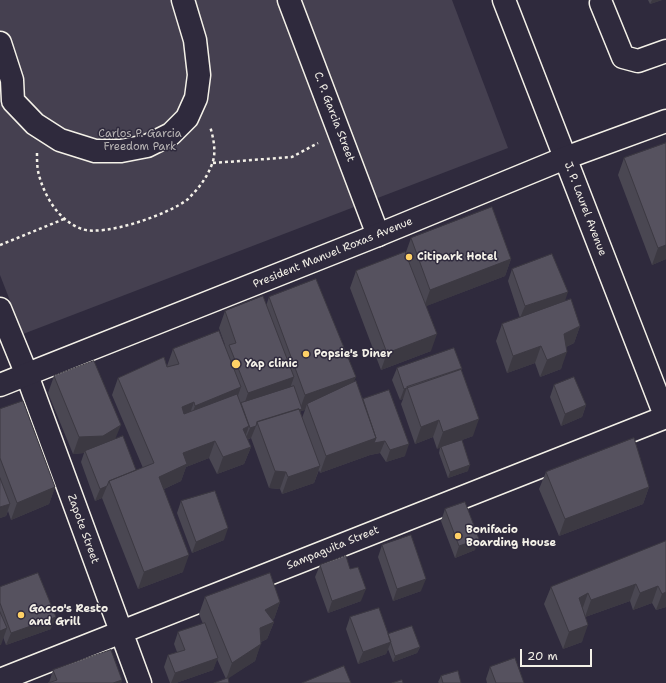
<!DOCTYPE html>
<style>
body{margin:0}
#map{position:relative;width:666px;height:683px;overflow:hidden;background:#2f2a3d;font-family:"Shantell Sans",sans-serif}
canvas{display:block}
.scale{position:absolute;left:520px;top:649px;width:72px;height:18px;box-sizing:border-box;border:2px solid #f4f1e8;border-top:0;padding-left:5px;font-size:12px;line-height:14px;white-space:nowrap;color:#f4f1e8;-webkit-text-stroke:3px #2f2a3d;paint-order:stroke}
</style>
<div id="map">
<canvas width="666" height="683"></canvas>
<div class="scale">20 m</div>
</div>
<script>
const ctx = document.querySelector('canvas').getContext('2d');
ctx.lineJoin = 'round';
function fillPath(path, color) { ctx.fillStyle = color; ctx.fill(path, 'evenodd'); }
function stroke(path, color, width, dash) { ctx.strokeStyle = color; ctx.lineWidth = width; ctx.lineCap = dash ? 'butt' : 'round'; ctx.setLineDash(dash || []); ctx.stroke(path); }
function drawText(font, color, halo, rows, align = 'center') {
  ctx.font = font + ' "Shantell Sans",sans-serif'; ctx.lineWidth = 3; ctx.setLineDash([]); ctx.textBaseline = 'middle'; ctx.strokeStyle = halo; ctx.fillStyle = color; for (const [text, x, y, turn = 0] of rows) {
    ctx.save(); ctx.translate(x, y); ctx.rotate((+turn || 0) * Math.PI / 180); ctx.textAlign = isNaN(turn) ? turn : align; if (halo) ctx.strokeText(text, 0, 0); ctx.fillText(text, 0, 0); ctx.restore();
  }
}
fillPath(new Path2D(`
 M0,0H452L508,148L23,334L0,275Z`), '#454050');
const minor = new Path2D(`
 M289,0L378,235
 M504,0L666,418
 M601,3L623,57L638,61L666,51
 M0,43L12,80L13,101L35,124L60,140L95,151H121L147,146L171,134L187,118L196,98L199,75L195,40L183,0
 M0,309L27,375L140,683
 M0,680L666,417`);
const major = new Path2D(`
 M0,385L378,235L565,158L666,121`);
stroke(minor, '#f4f1e8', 25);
stroke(major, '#f4f1e8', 25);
stroke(new Path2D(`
 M37,153C37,159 37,165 38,171C43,194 58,221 82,229C104,237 170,214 188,199C198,189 207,178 212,164C217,152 213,137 210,126
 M213,163L292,157L318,143
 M0,245L64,219`), '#f4f1e8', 2.5, [3, 3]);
stroke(minor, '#2f2a3d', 22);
stroke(major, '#2f2a3d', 22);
fillPath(new Path2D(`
 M648,0H662L650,4Z
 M624,158L666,259L652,265L618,175Z
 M411,238L511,259L505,276L426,306L431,351L381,370L350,288L356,271L406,252Z
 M512,269L565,301L580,326L574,343L566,347L561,369L540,377L535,363L507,373L496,341L502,324L520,318L508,281Z
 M269,297L354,382L363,399L405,456L386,462L380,453L370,455L320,473L319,470L314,483L282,494L280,489L269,488L251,438L247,440L251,447L244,464L217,474L209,458L186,467L181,481L164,489L183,572L138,589L102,498L95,501L81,462L84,453L73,454L48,393L54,376L116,439L136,470L143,468L112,395L118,378L167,366L173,349L225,345L219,328L225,311L266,306ZM305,410L302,418L300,413L301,411Z
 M397,368L461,369L473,436L462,440L468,471L448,478L439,453L440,447L437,449L433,437L415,444L401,404L403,399L400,400L392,380Z
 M554,385L586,405L582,417L561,426L550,397Z
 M0,409L55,487L49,504L11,520L8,511L6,516L0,518Z
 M546,472L649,487L643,504L559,536L539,489Z
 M181,501L224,540L192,553L177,513Z
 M445,509L475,550L455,558L441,521Z
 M666,541V607L656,610L652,603L633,610L630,601L585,617L582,642L563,649L544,604L551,587Z
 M382,545L421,591L393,601L378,557Z
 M320,565L361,601L328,613L315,577Z
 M0,587L51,629L6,645L3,637L0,645Z
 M205,597L280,602L274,619L272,620L274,622L267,639L261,642L255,661L226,679L217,659L213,670L176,683H170L164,667L168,655L177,652L174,644L178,632L203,624L199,614Z
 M350,617L388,634L420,647L417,653L393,662L388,649L386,654L358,664L346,629Z
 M490,667L524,683H487L486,679Z
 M53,670L122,680L121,683H48H49Z
 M441,676L461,683H439L438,682Z`), '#4a4752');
fillPath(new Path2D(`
 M652,0H662L650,4Z
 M666,245V259L652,265L658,248Z
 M511,259L505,276L424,307L430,290Z
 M568,292L564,304L520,318L525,306Z
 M580,326L574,343L558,351L564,334Z
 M437,334L431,351L381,370L387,353Z
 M541,346L535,363L507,373L513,356Z
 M567,352L561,369L540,377L547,360Z
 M294,377L288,394L243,408L248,393Z
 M356,377L349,394L307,404L305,410L301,411L297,420L262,434L300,409L305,395Z
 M241,387L235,404L189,423L195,406Z
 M407,387L403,399L400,400L404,389Z
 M194,402L188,419L175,424L182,407Z
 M586,405L582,417L561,426L565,414Z
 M479,419L473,436L437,449L443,432Z
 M439,420L433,437L415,444L421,427Z
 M121,425L114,442L85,451L84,453L73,454L79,437Z
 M249,426L243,443V429Z
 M256,426L251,438L245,440L250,428Z
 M376,438L385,441L380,453L370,455L320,473L326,456Z
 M215,441L209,458L186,467L181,481L153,494L159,477L183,453Z
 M409,444L405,456L386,462L390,450Z
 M251,447L244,464L217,474L223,457Z
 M470,465L468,471L448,478L450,472Z
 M320,466L314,483L282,494L288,477Z
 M275,471L286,472L280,489L269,488Z
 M107,486L102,498L95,501L100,489Z
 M55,487L49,504L11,520L17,503Z
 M649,487L643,504L559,536L565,519Z
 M10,504L6,516L0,518V507Z
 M228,528L224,540L192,553L196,542Z
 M479,539L475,550L455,558L459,546Z
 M189,555L183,572L138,589L144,572Z
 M426,579L421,591L393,601L397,589Z
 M636,584L630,601L585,617L591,600Z
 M658,586L652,603L633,610L640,593Z
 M366,589L361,601L328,613L332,601Z
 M666,592V607L656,610L662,594Z
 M588,593L582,610L579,598Z
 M280,602L274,619L259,626L265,610Z
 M56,617L51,629L6,645L11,633Z
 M274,622L267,639L254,645L260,628Z
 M588,625L582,642L563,649L569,632Z
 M7,628L1,645H0V631Z
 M391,642L386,654L358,664L363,652Z
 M261,644L255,661L226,680L232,663Z
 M420,647L417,653L393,662L395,656Z
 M218,658L213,670L176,683H171L175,673Z
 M122,680L121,683H113Z`), '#3c3942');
const building = new Path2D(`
 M666,143V245L658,248L624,158Z
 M492,207L511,259L430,290L411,238Z
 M405,252L437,334L387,353L356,271Z
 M552,254L568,292L525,306L512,269Z
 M316,279L356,377L305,395L269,297Z
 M263,296L294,377L248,393L229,345L236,343L225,311Z
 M571,299L580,326L564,334L567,352L547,360L541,346L513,356L502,324Z
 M219,331L241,387L195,406L194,402L182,407L184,414L237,394L249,426L243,429L251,447L223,457L215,441L183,453L187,464L159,477L189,555L144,572L109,481L154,463L118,378L164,357L167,367L179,364L173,349Z
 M454,348L462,369L404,389L397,368Z
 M94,361L121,425L103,436L79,437L54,376Z
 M461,369L479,419L443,432L439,420L421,427L407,387Z
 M574,377L586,405L565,414L554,385Z
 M356,381L376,438L326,456L307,404Z
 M294,386L302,409L299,410V409L257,422L256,426L250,428L241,403Z
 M389,390L409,444L390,450L385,441L374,443L376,438L363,399Z
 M23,401L55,487L17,503L0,458V409Z
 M299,409L320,466L288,477L286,472L275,471L257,422Z
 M123,436L136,470L109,481L107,486L100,489L85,451Z
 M634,438L649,487L565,519L546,472Z
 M462,440L470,465L450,472L441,447Z
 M0,478L10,504L0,507Z
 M215,491L228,528L196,542L181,501Z
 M465,502L479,539L459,546L445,509Z
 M411,535L426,579L397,589L382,545Z
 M666,541V592L662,594L658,586L640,593L636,584L591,600L588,593L579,598L588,625L569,632L551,587Z
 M346,556L350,569L358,567L366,589L332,601L320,565Z
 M38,573L56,617L11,633L0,603V587Z
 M270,573L280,602L265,610L274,622L260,628L261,644L232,663L205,597Z
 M379,608L391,642L363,652L350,617Z
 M0,612L7,628L0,631Z
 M205,623L218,658L175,673L168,655L185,650L178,632Z
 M412,626L420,647L395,656L388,634Z
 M111,650L122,680L113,683H48L57,680L53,670Z
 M515,658L524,683H496L490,667Z
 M344,666L351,683H302Z
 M458,671L461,683H443L441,676Z
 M228,678L229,683H214Z
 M402,680L403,683H392Z`);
fillPath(building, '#56525f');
stroke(building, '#3c3942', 1);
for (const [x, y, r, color] of [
 [409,257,4,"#ffd166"],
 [306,354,4,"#ffd166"],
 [236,364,5,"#ffd166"],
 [458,536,4,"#ffd166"],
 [21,615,4,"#ffd166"]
]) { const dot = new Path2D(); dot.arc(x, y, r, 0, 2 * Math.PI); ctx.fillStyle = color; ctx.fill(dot); stroke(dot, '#2f2a3d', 1.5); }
drawText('11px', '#f4f1e8', '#2f2a3d', [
 ["C. P. Garcia Street",334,117,69],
 ["J. P. Laurel Avenue",585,209,69],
 ["President Manuel Roxas Avenue",333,253,-22],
 ["Zapote Street",83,529,70],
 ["Sampaguita Street",333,548,-22]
]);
drawText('11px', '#b7b3b3', '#2f2a3d', [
 ["Carlos P. Garcia",140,134],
 ["Freedom Park",140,147]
]);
drawText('bold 11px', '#f4f1e8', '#2f2a3d', [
 ["Citipark Hotel",417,257],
 ["Popsie's Diner",314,354],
 ["Yap clinic",245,364],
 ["Bonifacio",466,530],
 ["Boarding House",466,543],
 ["Gacco's Resto",29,609],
 ["and Grill",29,622]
], 'left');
</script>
